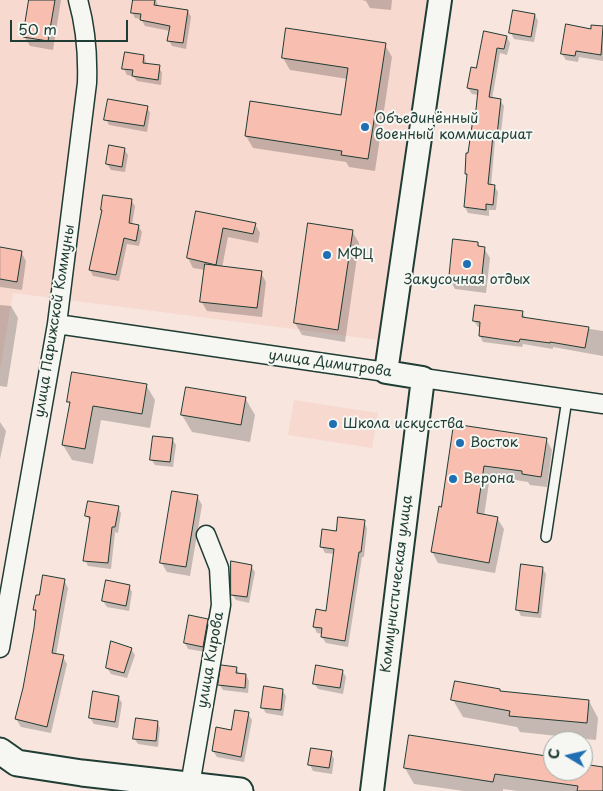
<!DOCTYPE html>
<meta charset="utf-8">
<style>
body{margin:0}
#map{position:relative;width:603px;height:791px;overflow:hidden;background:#f7e5de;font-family:"Playpen Sans",sans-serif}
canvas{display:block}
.north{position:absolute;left:543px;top:731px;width:50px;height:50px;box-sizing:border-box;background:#f6f6f2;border:1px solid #a0aca6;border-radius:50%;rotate:279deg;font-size:14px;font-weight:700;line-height:20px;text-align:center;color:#1f3d34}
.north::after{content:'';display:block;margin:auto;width:18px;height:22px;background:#1f6fb2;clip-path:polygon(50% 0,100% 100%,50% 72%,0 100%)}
.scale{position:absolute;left:10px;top:20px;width:118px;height:22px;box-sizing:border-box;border:2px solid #1f3d34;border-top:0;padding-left:6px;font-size:15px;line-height:18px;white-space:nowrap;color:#1f3d34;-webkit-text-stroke:4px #f6f6f2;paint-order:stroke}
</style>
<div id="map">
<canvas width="603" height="791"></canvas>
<div class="north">С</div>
<div class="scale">50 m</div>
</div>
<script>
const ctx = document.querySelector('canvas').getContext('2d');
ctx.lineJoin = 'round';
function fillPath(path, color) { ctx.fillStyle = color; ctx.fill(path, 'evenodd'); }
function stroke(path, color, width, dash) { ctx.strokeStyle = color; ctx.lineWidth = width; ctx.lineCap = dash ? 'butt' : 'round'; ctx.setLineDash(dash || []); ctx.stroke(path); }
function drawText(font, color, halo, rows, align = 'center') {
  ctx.font = font + ' "Playpen Sans",sans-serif'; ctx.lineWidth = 4; ctx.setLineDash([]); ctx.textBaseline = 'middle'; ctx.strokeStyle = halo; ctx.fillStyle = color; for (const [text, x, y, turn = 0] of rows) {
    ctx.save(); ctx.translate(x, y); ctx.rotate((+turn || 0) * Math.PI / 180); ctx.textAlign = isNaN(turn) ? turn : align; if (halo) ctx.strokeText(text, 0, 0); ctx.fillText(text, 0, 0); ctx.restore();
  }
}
fillPath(new Path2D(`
 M0,0H428L387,341L13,293L0,370Z
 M294,400L378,413L372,448L288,435Z`), '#f7d9d0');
fillPath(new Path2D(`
 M30,0H61L53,50L30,46L24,36Z
 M134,0H156L158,6L188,11L191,17L186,49L172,46L169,40L170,31L145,26L141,19L135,18L132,12Z
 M362,0H392L391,10L370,8L366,1Z
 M535,15L538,21L534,42L514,39L511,33Z
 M592,26L603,28V61L579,57L578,62L566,60L562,54L592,30Z
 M507,37L510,43L507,55L500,53L492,99L500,100L504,106L500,141L495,140L491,186H494L498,192L496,210H489V216L468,213L465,207L468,178L466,174L479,95L472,94L468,88L477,69Z
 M385,45L392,57L375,171L349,167L346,162L253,148L246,136L342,117L348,79L290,70L283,58Z
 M144,56L147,65L159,67L162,73L161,85L137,81L133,76L127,75L124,69Z
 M147,107L150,113L147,132L109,125L106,119Z
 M124,149L128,155L125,172L111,170L107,164Z
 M131,200L135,206L132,225L138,226L142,232L139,246L127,244L119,281L93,276L90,270L103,212L102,210Z
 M197,212L255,224L260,233L258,243L228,237L222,268L261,273L266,282L262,317L207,311L201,301L205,270L193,268L188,258Z
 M352,231L359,243L345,342L302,335L295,323Z
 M478,243L480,248H484L490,258L486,293L455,289L450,280Z
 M0,249L21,252L26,261L22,290L0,287Z
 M0,305L11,306L18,318L7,387L0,386Z
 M522,312L526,319L603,331V356L553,347V349L523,344L522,347L483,342L480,336L481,327H478L474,321Z
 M146,385L155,400L150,428L101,420L93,464L72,460L63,445L71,405L69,402Z
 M245,398L255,415L250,442L192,432L182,415Z
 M0,422L6,431L0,459Z
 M455,426L546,439L552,450L547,487L530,485L528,482L490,476L484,516L497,518L504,529L495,573L438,563L432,552L443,508Z
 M172,439L176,445L173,467L155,465L151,459Z
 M197,496L202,505L190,576L167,572L161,562Z
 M118,507L121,513L118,533L115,532L111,569L88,566L85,560L90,522L87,516Z
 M364,522L367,528L364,557H362L348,647L326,643L322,637L323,634L317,633L314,627L327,612L335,554L325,553L322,547L337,532Z
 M251,566L255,572L249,603L236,600L232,594Z
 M542,568L546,574L541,618L521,616L518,610Z
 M64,580L68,588L56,655L63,657L67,664L51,733L21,727L16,719L24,688L37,614L35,610Z
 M129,586L132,592L129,611L107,607L103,601Z
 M207,620L211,626L206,652L188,649L185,643Z
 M131,649L135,655L127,678L111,674L107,668Z
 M236,668L240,674L246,675L249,681L248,693L223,690L219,684Z
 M342,671L346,677L343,694L318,689L314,683Z
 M282,690L286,696L283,716L266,713L262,707Z
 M500,690L501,693L589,701L598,718L596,740L520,732L517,727L463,717L453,700Z
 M118,697L122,703L118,728L94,724L90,718Z
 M248,714L252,720L244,762L217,757L213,751Z
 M157,722L160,728L158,747L138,744L134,738Z
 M410,736L553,758V771H583V765L603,768V791H518L503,789V791H464L414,784L405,768Z
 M331,753L334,759L332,774L313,771L310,765Z`), '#0003');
const building = new Path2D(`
 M29,0H55L48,41L23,37Z
 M133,0H155L154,5L188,10L183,43L167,41L170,26L140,20L141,14L131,13Z
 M513,10L535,14L531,37L509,33Z
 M566,24L591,29V25L603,26L601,55L576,51L575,56L561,54Z
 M286,28L386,43L368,159L341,155L342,151L245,136L250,101L341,115L348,68L282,58Z
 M484,31L507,36L504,49L497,48L489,97L501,99L497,135H493L488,184L495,185L493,205L486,204V210L464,207L467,174H465L466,153H468L473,119H475L478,90L467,88L471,67L476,68Z
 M125,52L144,55L143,63L160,65L158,80L132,76L133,70L122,69Z
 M108,99L148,106L144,126L104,120Z
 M109,145L125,148L122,167L106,164Z
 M103,195L132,199L129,223L139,225L136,241L124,238L116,275L89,270L102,210H101Z
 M196,211L256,223L253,234L223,228L216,265L187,258Z
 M308,223L353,230L338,330L294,323Z
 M453,239L478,242V246L485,247L481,284L449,280Z
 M0,247L22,251L17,282L0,279Z
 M205,264L262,271L257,308L200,302Z
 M475,305L523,311L522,317L589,327L585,348L550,342V343L520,339L519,342L479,336L480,322L473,321Z
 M72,372L147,384L142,414L93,406L85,449L62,445L70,402H67Z
 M186,387L246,397L241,425L181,415Z
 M454,424L547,438L541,477L522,474V471L484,466L477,513L498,517L489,563L431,552L439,506L441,507Z
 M153,436L173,438L170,462L150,460Z
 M172,491L198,495L186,567L160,563Z
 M88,501L119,506L115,527H112L108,563L83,561L90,517L85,516Z
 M338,517L365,520L361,552H359L345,641L321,637L322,628L313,627L316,609L326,611L334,549L320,547L322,529L336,531Z
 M231,561L252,565L247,597L231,595Z
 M521,564L543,567L538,613L516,610Z
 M43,575L65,579L52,653L64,655L47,727L15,719L23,688L34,628L36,610H33L36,595H39Z
 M106,580L130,585L126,606L102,601Z
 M189,615L208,619L203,647L184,643Z
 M111,641L132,648L124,673L106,668Z
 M221,665L237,667L236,673L246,674L245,688L218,685Z
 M316,665L343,670L340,688L313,684Z
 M455,681L500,689V691L589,700L587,723L509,716L510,711L451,700Z
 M264,686L283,689L281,710L261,708Z
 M93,691L119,696L115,722L89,718Z
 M235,710L249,712L241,757L212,751L216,727L231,730Z
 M136,718L158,721L156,741L133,739Z
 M409,735L553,757V771H583V764L603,767V791H577L578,786L495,774L493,782L404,768Z
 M311,748L332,751L329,768L308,765Z`);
fillPath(building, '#f8beb0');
stroke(building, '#1f3d34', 1);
const service = new Path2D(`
 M546,537L567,399`);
const minor = new Path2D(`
 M57,324L386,372
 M423,378L603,404
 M0,648L57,324L87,83C88,54 86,28 78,0
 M190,785L221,605L219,568L206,535`);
const tertiary = new Path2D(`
 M372,791L423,378L386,372L440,0`);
const secondary = new Path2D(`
 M0,751L17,763L82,773L240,791`);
stroke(service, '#1f3d34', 12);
stroke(minor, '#1f3d34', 21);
stroke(tertiary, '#1f3d34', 26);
stroke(secondary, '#1f3d34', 29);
stroke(service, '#f6f6f2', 9);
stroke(minor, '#f6f6f2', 18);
stroke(tertiary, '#f6f6f2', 22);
stroke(secondary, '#f6f6f2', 25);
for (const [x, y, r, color] of [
 [365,127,5,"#1f6fb2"],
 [327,255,5,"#1f6fb2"],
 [467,264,5,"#1f6fb2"],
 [333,424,5,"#1f6fb2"],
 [460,443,5,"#1f6fb2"],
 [453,479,5,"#1f6fb2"]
]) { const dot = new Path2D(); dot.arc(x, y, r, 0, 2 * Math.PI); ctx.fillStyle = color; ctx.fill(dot); stroke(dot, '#f6f6f2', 2); }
drawText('14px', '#1f3d34', '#f6f6f2', [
 ["Объединённый",375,119],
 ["военный коммисариат",375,135],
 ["МФЦ",337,255],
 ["Закусочная отдых",467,280,"center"],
 ["Школа искусства",343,424],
 ["Восток",470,443],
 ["Верона",463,479]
], 'left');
drawText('14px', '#1f3d34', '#f6f6f2', [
 ["улица Парижской Коммуны",55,321,-81],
 ["улица Димитрова",330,364,8],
 ["Коммунистическая улица",397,584,-83],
 ["улица Кирова",211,660,-80]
]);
</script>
